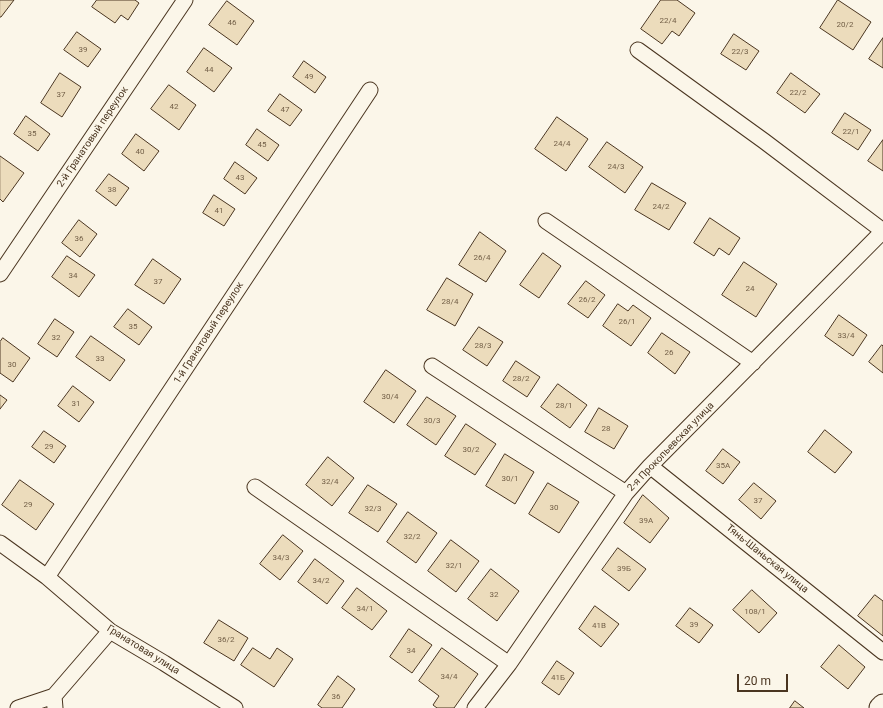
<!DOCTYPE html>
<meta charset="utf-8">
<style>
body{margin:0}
#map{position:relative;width:883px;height:708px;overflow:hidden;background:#fbf6e9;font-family:Roboto,sans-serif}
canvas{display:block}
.scale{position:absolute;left:737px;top:674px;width:51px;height:18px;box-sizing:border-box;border:2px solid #4a3520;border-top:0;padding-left:5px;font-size:12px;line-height:14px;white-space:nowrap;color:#4a3520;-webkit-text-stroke:3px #fbf6e9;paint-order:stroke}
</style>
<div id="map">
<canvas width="883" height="708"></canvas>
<div class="scale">20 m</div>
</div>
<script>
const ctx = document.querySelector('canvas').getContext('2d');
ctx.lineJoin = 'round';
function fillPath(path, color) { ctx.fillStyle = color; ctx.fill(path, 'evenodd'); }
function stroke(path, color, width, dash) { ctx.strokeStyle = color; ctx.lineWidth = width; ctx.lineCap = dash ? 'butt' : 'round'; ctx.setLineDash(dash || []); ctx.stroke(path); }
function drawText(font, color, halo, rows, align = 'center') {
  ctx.font = font + ' Roboto,sans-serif'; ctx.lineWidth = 3; ctx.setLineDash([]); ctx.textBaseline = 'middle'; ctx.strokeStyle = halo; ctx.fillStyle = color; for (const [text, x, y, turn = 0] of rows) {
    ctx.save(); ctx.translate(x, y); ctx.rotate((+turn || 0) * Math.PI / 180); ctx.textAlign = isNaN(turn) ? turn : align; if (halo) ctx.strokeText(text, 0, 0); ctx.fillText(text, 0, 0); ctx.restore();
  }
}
const building = new Path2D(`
 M0,0H14L1,17H0Z
 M97,0H135L139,3L128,20L121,15L115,23L92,7Z
 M661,0H677L695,13L679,36L672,31L662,44L641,29Z
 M838,0L871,22L853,50L820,28Z
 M227,1L254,21L237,45L209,25Z
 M77,32L101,49L88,67L64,50Z
 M734,34L759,51L746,70L721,54Z
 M883,38V68L869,59Z
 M204,48L232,68L214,92L187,72Z
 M304,61L326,77L315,93L293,77Z
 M60,73L81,87L62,117L41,103Z
 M791,73L820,94L805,113L777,93Z
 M169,85L196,105L179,130L151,109Z
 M280,94L302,110L290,126L268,111Z
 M845,113L871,130L858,150L832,133Z
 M26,116L50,134L38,151L14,134Z
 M557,117L588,139L566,171L535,149Z
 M257,129L279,145L268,161L246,145Z
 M136,134L159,151L144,171L122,154Z
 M883,140V171L868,161Z
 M607,142L643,167L625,193L589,167Z
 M0,156L24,173L3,202L0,199Z
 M235,162L257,178L245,194L224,179Z
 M109,174L129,188L116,206L96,191Z
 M652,183L686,203L669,230L635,210Z
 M214,195L235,209L224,226L203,213Z
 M710,218L740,238L729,255L719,248L714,256L694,243Z
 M79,220L97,234L80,257L62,243Z
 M480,232L506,251L486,282L459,265Z
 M543,253L561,266L539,298L520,285Z
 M67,256L95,275L79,297L52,277Z
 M153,259L181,279L164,304L135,285Z
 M744,262L777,284L756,317L722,295Z
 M447,278L473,294L455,326L427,310Z
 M586,281L605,295L588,318L568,304Z
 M618,304L628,311L633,305L651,318L631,346L603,326Z
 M128,309L152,327L139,345L114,327Z
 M839,315L867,335L853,356L825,336Z
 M55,319L74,332L57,357L38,344Z
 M479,327L503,342L487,366L463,350Z
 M662,333L690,352L675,374L648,353Z
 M91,336L125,360L110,381L76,357Z
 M3,338L30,358L13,382L0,373V342Z
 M882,345L883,346V373L869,362Z
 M516,361L540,377L527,397L503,381Z
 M386,370L416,391L394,423L364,402Z
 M558,384L587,405L570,428L541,407Z
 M73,386L94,402L79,422L58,406Z
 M0,395L7,400L0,409Z
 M427,397L456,416L436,445L407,425Z
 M599,408L628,426L614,449L585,432Z
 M466,424L496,444L475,475L445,456Z
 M825,430L852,452L835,473L808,452Z
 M44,431L66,446L54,463L32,447Z
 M723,449L740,462L723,484L706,471Z
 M505,454L534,472L515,504L486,486Z
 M328,457L354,478L332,506L306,485Z
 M20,480L54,504L36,530L2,505Z
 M548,483L579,502L559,533L529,514Z
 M754,483L776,501L761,519L739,500Z
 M368,485L397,504L378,532L349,513Z
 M643,495L669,518L650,543L624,523Z
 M408,512L437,533L416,563L387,542Z
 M283,535L303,551L280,580L260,564Z
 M451,540L479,561L456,592L428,571Z
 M618,548L646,569L629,591L602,570Z
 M315,559L344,581L327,604L298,582Z
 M491,569L519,591L497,621L468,599Z
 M357,588L387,611L372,630L342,608Z
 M752,590L777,613L759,633L733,610Z
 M875,595L883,601V636L858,616Z
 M595,606L619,624L601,647L579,629Z
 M690,608L713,625L699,643L676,626Z
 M219,620L248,638L234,661L204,643Z
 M409,629L432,645L412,673L390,657Z
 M839,645L865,667L848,689L821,667Z
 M253,648L270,659L277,648L293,659L274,687L241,665Z
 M442,648L478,674L454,708H437L433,705L439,696L419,681Z
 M557,661L574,673L559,695L542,683Z
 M338,676L355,689L342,708H322L318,705Z
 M795,701L804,708H790Z`);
fillPath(building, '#ecdcbc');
stroke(building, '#4a3520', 1);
const minor = new Path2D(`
 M638,50L764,141L883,231
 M546,221L625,275L753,363
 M0,274L185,0
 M432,366L626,493
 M650,466L883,652
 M255,487L509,664
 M0,543L47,577L110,631L164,663L235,708
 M47,577L370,90
 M18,708L54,696
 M55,708L54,696L110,631
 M475,708L509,664L626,493L650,466L883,231`);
const secondary = new Path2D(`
 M880,708L883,705`);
stroke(minor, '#4a3520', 17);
stroke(secondary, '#4a3520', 23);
stroke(minor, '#fbf6e9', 15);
stroke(secondary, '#fbf6e9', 21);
drawText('8px', '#725f47', null, [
 ["22/4",668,21],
 ["46",232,23],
 ["20/2",845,25],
 ["39",83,50],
 ["22/3",740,52],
 ["44",209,70],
 ["49",309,77],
 ["22/2",798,93],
 ["37",61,95],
 ["42",174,107],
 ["47",285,110],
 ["22/1",851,132],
 ["35",32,134],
 ["24/4",562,144],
 ["45",262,145],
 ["40",140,152],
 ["24/3",616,167],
 ["43",240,178],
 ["38",112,190],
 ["24/2",661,207],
 ["41",219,211],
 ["36",79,239],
 ["26/4",482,258],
 ["34",73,276],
 ["37",158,282],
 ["24",750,289],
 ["26/2",587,300],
 ["28/4",450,302],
 ["26/1",627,322],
 ["35",133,327],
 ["33/4",846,336],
 ["32",56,338],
 ["28/3",483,346],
 ["26",669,353],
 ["33",100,359],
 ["30",12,365],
 ["28/2",521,379],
 ["30/4",390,397],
 ["31",76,404],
 ["28/1",564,406],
 ["30/3",432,421],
 ["28",606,429],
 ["29",49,447],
 ["30/2",471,450],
 ["35А",723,466],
 ["30/1",510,479],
 ["32/4",330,482],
 ["37",758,501],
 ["29",28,505],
 ["30",554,508],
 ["32/3",373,509],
 ["39А",646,521],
 ["32/2",412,537],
 ["34/3",281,558],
 ["32/1",454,566],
 ["39Б",624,569],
 ["34/2",321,581],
 ["32",494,595],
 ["34/1",365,609],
 ["108/1",755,612],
 ["39",694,625],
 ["41В",599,626],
 ["36/2",226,640],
 ["34",411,651],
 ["34/4",449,677],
 ["41Б",558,678],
 ["36",336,697]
]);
drawText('10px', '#4a3520', '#fbf6e9', [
 ["2-й Гранатовый переулок",93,137,-56],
 ["1-й Гранатовый переулок",209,333,-57],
 ["2-я Прокопьевская улица",671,447,-46],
 ["Тянь-Шаньская улица",767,559,39],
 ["Гранатовая улица",143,650,32]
]);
</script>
